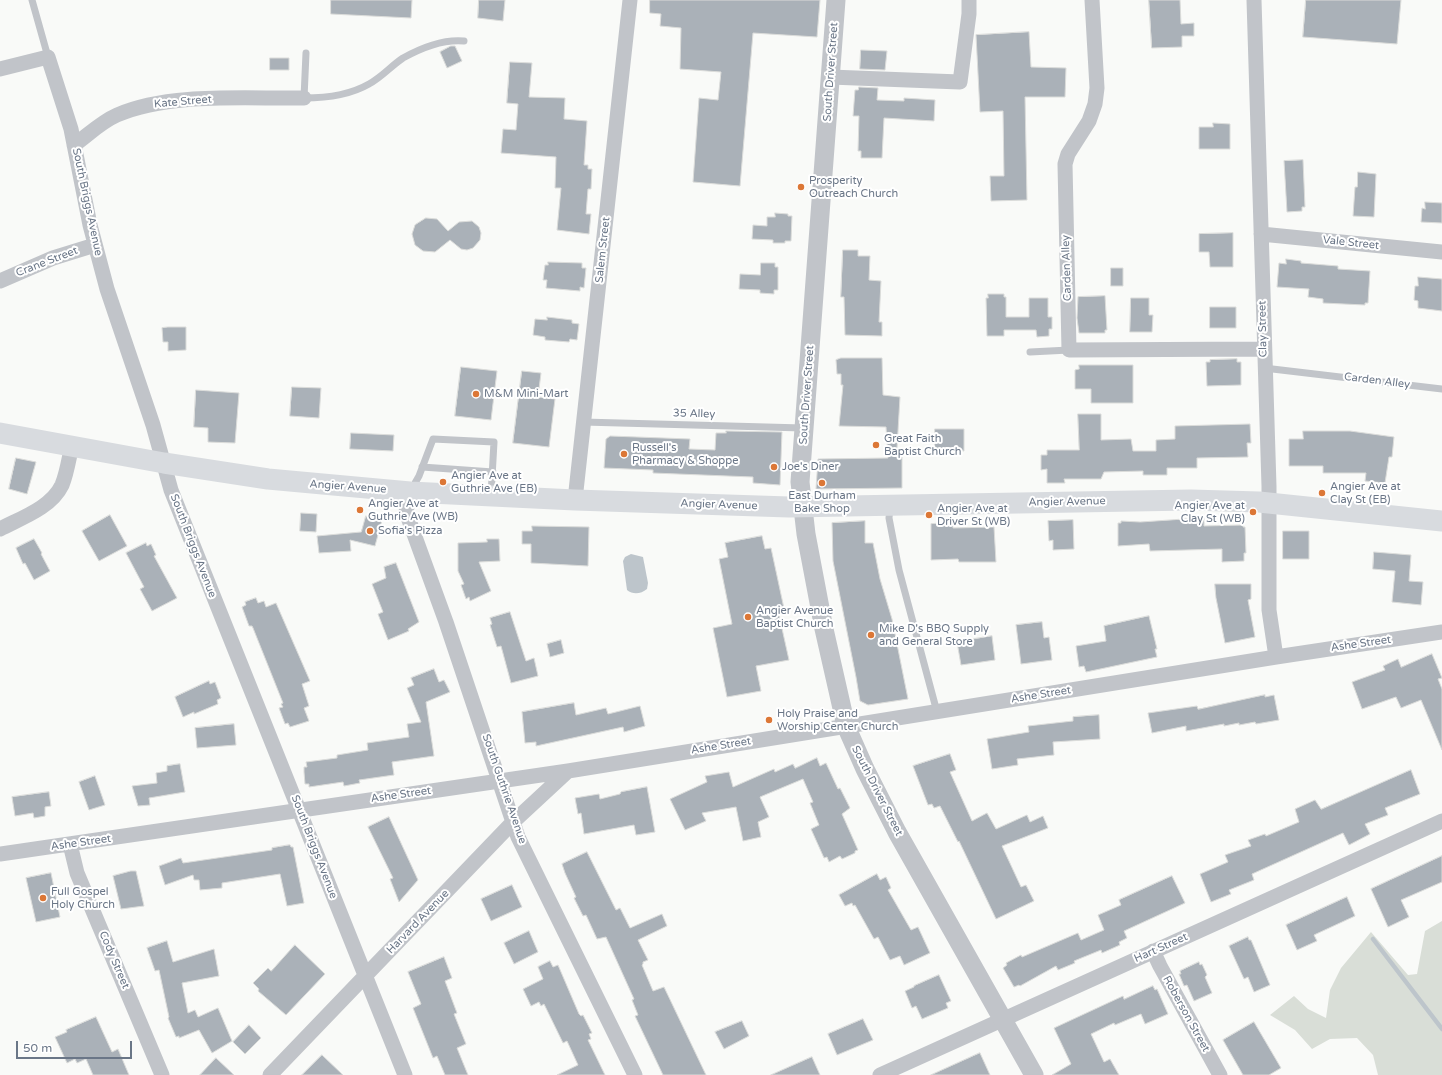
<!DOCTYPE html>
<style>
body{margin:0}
#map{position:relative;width:1442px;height:1075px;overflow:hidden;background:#f9faf8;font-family:"Varela Round",sans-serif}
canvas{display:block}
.scale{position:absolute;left:16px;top:1041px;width:116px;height:18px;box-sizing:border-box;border:2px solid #6a7687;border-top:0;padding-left:5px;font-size:12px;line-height:14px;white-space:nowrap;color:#6a7687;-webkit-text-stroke:3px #fff;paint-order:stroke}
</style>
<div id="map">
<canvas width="1442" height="1075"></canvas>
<div class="scale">50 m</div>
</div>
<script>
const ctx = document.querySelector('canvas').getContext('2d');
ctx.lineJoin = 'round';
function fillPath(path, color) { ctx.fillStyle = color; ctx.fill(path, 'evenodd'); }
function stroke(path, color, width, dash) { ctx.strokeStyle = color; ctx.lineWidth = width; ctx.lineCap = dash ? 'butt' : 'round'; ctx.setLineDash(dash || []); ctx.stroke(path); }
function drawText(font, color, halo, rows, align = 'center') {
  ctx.font = font + ' "Varela Round",sans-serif'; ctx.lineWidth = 4; ctx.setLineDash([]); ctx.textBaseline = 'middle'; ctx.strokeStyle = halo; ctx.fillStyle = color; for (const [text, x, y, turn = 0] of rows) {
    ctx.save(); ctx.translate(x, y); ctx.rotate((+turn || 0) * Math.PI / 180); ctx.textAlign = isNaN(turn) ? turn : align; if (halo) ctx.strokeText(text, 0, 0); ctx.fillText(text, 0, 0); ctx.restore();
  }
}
fillPath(new Path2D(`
 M1442,921V1075H1378L1373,1055L1357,1038L1330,1039L1312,1049L1295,1030L1270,1015L1294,996L1308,1009L1326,1018L1330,990L1341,968L1371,932L1408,975L1417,974L1425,931Z`), '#d9ded7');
fillPath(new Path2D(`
 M631,554L643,557L648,583L647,589C641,594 633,595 627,590L623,561L625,557Z`), '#bdc5cb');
stroke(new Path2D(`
 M1373,939L1442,1029`), '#bdc5cb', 4.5);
const building = new Path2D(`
 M331,0H412L411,18L331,14Z
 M479,0H505L503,21L478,18Z
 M650,0H820L817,37L753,33L740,186L693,182L699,98L718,100L721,72L680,69L681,28L660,26L661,14L650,13Z
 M1149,0H1180L1181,24L1194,23V36H1182V47L1152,48Z
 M1306,0H1401L1397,44L1303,37Z
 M1029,32L1031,67L1066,68L1065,97H1025L1027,200L991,201L990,176H1004L1003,111L980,112L976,35Z
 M451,46H455L462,61L447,68L440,52Z
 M861,50L887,51L885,70L860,69Z
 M270,58H289V70H270Z
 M510,62L532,63L529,97L565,98L564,119L587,121L584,165H588V169H592L591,189H588L586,214H591L589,234L557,230L561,188H555L556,157L501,153L503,129L516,130L518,104L507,103Z
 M859,87L878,88L877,100L904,101V98L935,100L934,121L884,118L882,158H861V151H858L859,116H853L855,90H858Z
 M1213,123L1230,124V149H1199V127H1213Z
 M1303,160L1305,207H1302V211L1287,212L1284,161Z
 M1358,172L1376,174L1374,217L1353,216L1355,187H1357Z
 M1425,202L1442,203V223L1421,222L1422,208L1425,209Z
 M775,213L788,214V216H792L791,241H785V243H773V240L752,239L753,225L767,226V217H775Z
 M426,218L437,219L448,231L459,222L472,221L479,227L481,233L480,240L473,248L467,250L461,249L450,240L435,252L423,251L415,245L412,234L415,225Z
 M1233,233V267H1210L1209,252H1199V234Z
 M843,250H858V256H870L869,280L881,281L879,322H882V336L845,335L844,297H841Z
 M1286,259L1301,261V263L1338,266V269L1370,271L1368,303H1365V305L1323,303V299L1308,297L1309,289L1277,287L1279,263L1286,264Z
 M548,262L582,263V268H586L584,288L580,287V291L546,288L547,280H543L545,265H548Z
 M761,263H775V267H778V290H774V294L760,293V290L739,289L740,274L760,275Z
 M1111,268H1123V286H1111Z
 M1418,277L1442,279V311L1418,308V301L1414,300L1415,286H1418Z
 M988,294H1004V297H1006V317H1029V298H1048V317H1052V329H1049V336L1037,337L1036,330H1004V336H987L986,298H988Z
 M1105,296L1107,330H1105V333H1079L1077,318L1078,297Z
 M1131,298H1149V315H1153L1152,332H1130Z
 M1210,307H1236V328H1210Z
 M547,317L572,320V323L579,324L577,340L570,339L569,342L545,340V337L533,335L535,319L547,320Z
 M168,327H186V350L168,351V342H163L162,328Z
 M841,358H882L883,395L900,397L897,448H902V488L816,489L818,459L888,458L886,427L839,426L843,385H841V374H837L836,360Z
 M1237,359V362H1241V385L1207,386L1206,362H1210V360Z
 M1079,365H1133V403H1091V389H1075V370L1079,369Z
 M461,367L497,371L491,420L455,416Z
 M522,371L541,373L538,397L555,399L549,447L513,443Z
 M292,387L321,388L319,418L290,416Z
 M196,390L239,393L235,443L208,442V428L194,427Z
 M1078,414H1101V440L1131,439L1133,451H1156V440L1175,439V426L1250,424L1251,443H1247L1248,457L1197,458V468H1167V475H1143V471L1104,472L1101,479H1064L1065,483H1047V469L1041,470V455H1047V450H1079Z
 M935,429H964V451H935Z
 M726,431L782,432L780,485L753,483V477L653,473V470L604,468L606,439L610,436L690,439L689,449L715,450L716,433H726Z
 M1303,431H1350L1394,437L1392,457H1389L1385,483L1365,481L1366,473H1323V466H1289V439H1303Z
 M351,433L394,435L393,451L350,449Z
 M16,458L36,462L27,494L9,489Z
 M301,513L317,514L316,532L300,531Z
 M110,515L127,546L99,561L82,531Z
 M366,516L382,520L375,546L350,540L351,551L319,553L317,536L361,532Z
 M1204,518V526L1243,525V527H1245L1246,553H1244V561L1222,562V549L1150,551L1149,544L1118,546V523H1121V521L1140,522Z
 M1073,520L1074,549L1053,550V540L1049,541L1048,521Z
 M865,521V543H873L880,579L892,619L908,699L868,705L860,701L856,677L833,561L832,523Z
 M953,523V528L994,527L996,562H959L958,559L931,560V524Z
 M532,526L589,527L588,566L531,563V544H522V531H532Z
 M1283,531H1309V559H1283Z
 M762,536L765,549L771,548L785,613L779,615L789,660L756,666L761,691L727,697L713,628L732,624L719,559L728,557L725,543Z
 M34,539L42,553L41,554L50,571L34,580L25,563L23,564L16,548Z
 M487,539H499L500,561L479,562L491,591L470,601L469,597L466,599L461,585L464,584L458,571V543L487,542Z
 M146,543L147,546L151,544L156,555L154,556L177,598L152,611L140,589L144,587L126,553Z
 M1374,552L1411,555L1409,581L1423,582L1421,605L1392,602L1395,571L1373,569Z
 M396,563L419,622L408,629L409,631L388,640L378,614L383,612L372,584L386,578L384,567Z
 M1215,584H1251V599L1248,600L1255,637L1225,643L1216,598Z
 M256,598L258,603L264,601L266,607L276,603L310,681L302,684L309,706L304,708L309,721L290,727L288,723L285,724L279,708L283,707L281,704L283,703L253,628L252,626H249L242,607L246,605L245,602Z
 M510,612L526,661L534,658L538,676L511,683L501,646L497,647L490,625L492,624L490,618Z
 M1149,616L1157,649H1155L1157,657L1086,672L1084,666L1079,667L1076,646L1106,641L1104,626Z
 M1042,622L1044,638L1049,637L1052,660L1021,664L1016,625Z
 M992,636L995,660L961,665L957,642Z
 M561,640L564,653L550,657L547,644Z
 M1432,654L1442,678L1438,679L1442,689V750L1421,700L1401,708L1396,697L1362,709L1352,682L1385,670L1383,666L1398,659L1401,667Z
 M434,669L439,682L444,680L450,692L426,702L434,756L392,762L394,775L359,780L360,783L344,786L343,782L309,787V784H305L304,772V767H307L306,762L337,758V755L368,750L367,743L409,737L407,724L421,722L407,688L414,685L411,678Z
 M209,681L210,684L215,682L221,698L217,700L218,704L194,714V712L183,717L175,697Z
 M1265,695V697L1274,695L1279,720L1256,724L1255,722L1239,725V723L1224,726V724L1186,731V726L1152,733L1148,713L1197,706L1198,709Z
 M574,703L576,715L606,708L608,714L640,706L645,726L624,732L623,727L536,746V742L525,743L522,712Z
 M1099,715L1100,739L1053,742L1054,755L1017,759L1018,765L992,769L987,739L1029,732L1028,726L1073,721V717Z
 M234,724L236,745L197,748L195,728Z
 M950,754L956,770L950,772L972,821L987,813L996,829L1027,815L1030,822L1043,816L1048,828L1002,846L1021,887L1026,885L1034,901L996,919L959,841L958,842L940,806L934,808L932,804L928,805L913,766Z
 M817,758L820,766L826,763L838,789L840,788L850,808L842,814L858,850L855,851V853L842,859L840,856L829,862L827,857L824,858L811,829L819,825L810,803L813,802L803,779L760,797L769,817L758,822L761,837L743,841L736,807L702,813L706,821L685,830L670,799L707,782L705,776L729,772L733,787L774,769L775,772L793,764L795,768Z
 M180,764L185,792L149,798L150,805L138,806L132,786L157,783L156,773L167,771V766Z
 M1411,770L1420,794L1385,808L1388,815L1365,824L1370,834L1349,845L1343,833L1252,874L1254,880L1229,890L1231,894L1211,902L1200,874L1228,862L1225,855L1251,846L1248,840L1265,834L1266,836L1299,822L1295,809L1315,800L1321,809Z
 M95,776L105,805L89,810L79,782Z
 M647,787L655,832L636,835L634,825L584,834L581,813L578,814L575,798L599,794L600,799L620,794L621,792Z
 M49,792L51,806L45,807V816L34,818L33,813L15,816L12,797Z
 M389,817L418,880L399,902L390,879L393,878L368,827Z
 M290,845L291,847H293L304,903L287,906L280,874L222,883V888L200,890L199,880H194L193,875L165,885L159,866L181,858L183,863L272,850V848Z
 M587,852L616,910L620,908L630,928L662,914L667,926L638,940L648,960L643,962V964L642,965L653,991L664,987L706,1075H663L635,1016L638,1015L632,1000L634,999L606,937L597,939L586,915L583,916L574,898L576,897L565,873L562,864Z
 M1442,856V882L1401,900L1409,917L1388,927L1371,889Z
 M131,871H136L144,906L121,909L113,876Z
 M51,873L60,917L36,922L26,878Z
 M877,874L880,880L886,877L891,888L888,890L911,930L918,927L930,953L904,965L900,956L890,960L878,937L874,939L855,905L853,906L852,903L845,906L839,895Z
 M1172,876L1185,903L1124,931L1127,938L1119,942L1120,945L1102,953L1101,950L1074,961L1075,963L1058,970L1056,966L1020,986L1019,985L1014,987L1003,968L1007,965L1006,963L1021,955L1022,957L1078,933L1081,940L1104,930L1098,915L1121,905L1119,900Z
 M512,885L522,907L491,921L481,899Z
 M1347,897L1355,916L1314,935L1317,941L1297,950L1286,925Z
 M529,931L538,952L514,964L504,943Z
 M1248,937L1249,940H1251L1270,985L1254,992L1248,977L1244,979L1229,946Z
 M167,941L173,962L214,949L219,976L182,983L188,1013L195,1010L198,1017L218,1008L232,1041L212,1053L199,1030L179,1038V1036L176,1037L168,1018L169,1017L159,970L155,971L147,948Z
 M295,945L325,974L286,1015L258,991L259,989L253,983L268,968L271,971Z
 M444,957L452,978L445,981L457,1013L454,1014L466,1044L457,1048L468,1075H445L437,1056L433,1058L413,1008L421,1004L408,972Z
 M550,961L553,967L558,965L579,1014L581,1016L583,1015L592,1033L589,1034L591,1039L588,1040L605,1075H557L578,1065L567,1041L563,1043L544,1004L541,1006L539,1002L531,1006L523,989L543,979L538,967Z
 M1199,962L1200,965L1202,964L1207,975L1205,977L1212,993L1194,1001L1187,985L1184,986L1179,974H1181L1180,971Z
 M939,975L951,1001L946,1003L948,1008L922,1019L916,1006L912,1008L905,991L914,987V986Z
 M1153,986L1155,990L1157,989L1168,1014L1145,1024L1141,1014L1115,1025L1114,1023L1091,1034L1104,1062L1110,1059L1119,1075H1052L1071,1064L1054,1028L1123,996L1124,999Z
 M96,1017L112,1052L118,1049L129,1075H93L86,1059L77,1063L75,1059L67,1063L55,1037L67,1032L66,1030Z
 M863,1019L873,1040L837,1055L828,1034Z
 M742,1021L749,1036L724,1049L715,1032Z
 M1254,1022L1281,1068L1269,1075H1243L1223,1040Z
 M249,1025L261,1038L245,1054L233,1042Z
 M980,1053L990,1075H931Z
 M322,1055L343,1075H302Z
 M812,1057L820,1075H771Z
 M216,1058L234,1075H200Z`);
fillPath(building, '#aab1b8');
stroke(building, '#dbdcda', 1);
stroke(new Path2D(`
 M32,0L48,57
 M306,53L304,98C325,98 350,95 369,84C382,77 391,66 403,58C421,48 443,39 464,41
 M1030,352L1069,350
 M1264,368L1442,389
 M583,422L803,428
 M422,467L493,472
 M411,490L419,476L433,439L494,442L491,495
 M890,507L889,518L899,570L937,712`), '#c1c4c9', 7);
stroke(new Path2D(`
 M1092,0L1097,88L1095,104L1089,121L1068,154L1065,164L1069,350L1263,349
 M1254,0L1269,486V610L1276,657
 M0,69L48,57L71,129L90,225L107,289L153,425L171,490L405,1075
 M830,77L960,82L969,14V0
 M74,145C88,135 101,122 117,115C169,92 247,99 304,98
 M1261,234L1442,252
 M0,281L53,258L95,245
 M410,492L406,512L446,622L518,837L635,1075
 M575,500L630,0
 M0,529C21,518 51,508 62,485C67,473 69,458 72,445
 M70,844L77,873L162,1075
 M0,854L568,771L1276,657L1442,632
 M1153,951L1160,966L1220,1075
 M270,1075L513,822L568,771
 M880,1075L1442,821`), '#c1c4c9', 15);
stroke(new Path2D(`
 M836,0L800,482L806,534L824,629L846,726L865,769L897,832L1034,1075`), '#c1c4c9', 19);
stroke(new Path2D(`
 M0,433L164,463L268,479L410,492L575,500L789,507L1191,500L1259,502L1442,521`), '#d8dbdf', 21);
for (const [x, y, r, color] of [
 [801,187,4,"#dc7736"],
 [476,394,4,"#dc7736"],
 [876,445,4,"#dc7736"],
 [624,454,4,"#dc7736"],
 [774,467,4,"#dc7736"],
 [443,482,4,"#dc7736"],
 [822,483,4,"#dc7736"],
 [1322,493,4,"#dc7736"],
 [360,510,4,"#dc7736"],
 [1253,512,4,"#dc7736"],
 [929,515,4,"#dc7736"],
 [370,531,4,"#dc7736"],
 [748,617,4,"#dc7736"],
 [871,635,4,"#dc7736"],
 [769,720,4,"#dc7736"],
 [43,898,4,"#dc7736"]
]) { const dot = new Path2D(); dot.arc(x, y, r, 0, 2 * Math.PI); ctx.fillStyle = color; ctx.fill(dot); stroke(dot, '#fff', 1.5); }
drawText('11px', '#6a7687', '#fff', [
 ["South Driver Street",831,72,-86],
 ["Kate Street",183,102,-5],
 ["South Briggs Avenue",87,202,78],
 ["Vale Street",1351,243,6],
 ["Salem Street",603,250,-84],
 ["Crane Street",47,262,-21],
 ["Carden Alley",1067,268,-92],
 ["Clay Street",1263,329,-91],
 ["Carden Alley",1377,381,7],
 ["South Driver Street",807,395,-86],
 ["35 Alley",694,414,2],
 ["Angier Avenue",348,487,4],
 ["Angier Avenue",1067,502,-1],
 ["Angier Avenue",719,505,2],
 ["South Briggs Avenue",193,546,69],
 ["Ashe Street",1361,644,-8],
 ["Ashe Street",1041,695,-9],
 ["Ashe Street",721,746,-9],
 ["South Guthrie Avenue",504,789,71],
 ["South Driver Street",877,791,63],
 ["Ashe Street",401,795,-8],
 ["Ashe Street",81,843,-8],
 ["South Briggs Avenue",314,847,69],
 ["Harvard Avenue",418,922,-46],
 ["Hart Street",1161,948,-24],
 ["Cody Street",114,960,67],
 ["Roberson Street",1186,1014,61]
]);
drawText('11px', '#6a7687', '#fff', [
 ["Prosperity",809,181],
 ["Outreach Church",809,194],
 ["M&M Mini-Mart",484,394],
 ["Great Faith",884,439],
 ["Baptist Church",884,452],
 ["Russell's",632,448],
 ["Pharmacy & Shoppe",632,461],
 ["Joe's Diner",782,467],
 ["Angier Ave at",451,476],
 ["Guthrie Ave (EB)",451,489],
 ["Angier Ave at",1330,487],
 ["Clay St (EB)",1330,500],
 ["East Durham",822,496,"center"],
 ["Bake Shop",822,509,"center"],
 ["Angier Ave at",368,504],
 ["Guthrie Ave (WB)",368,517],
 ["Angier Ave at",1245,506,"right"],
 ["Clay St (WB)",1245,519,"right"],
 ["Angier Ave at",937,509],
 ["Driver St (WB)",937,522],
 ["Sofia's Pizza",378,531],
 ["Angier Avenue",756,611],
 ["Baptist Church",756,624],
 ["Mike D's BBQ Supply",879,629],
 ["and General Store",879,642],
 ["Holy Praise and",777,714],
 ["Worship Center Church",777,727],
 ["Full Gospel",51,892],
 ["Holy Church",51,905]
], 'left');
</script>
